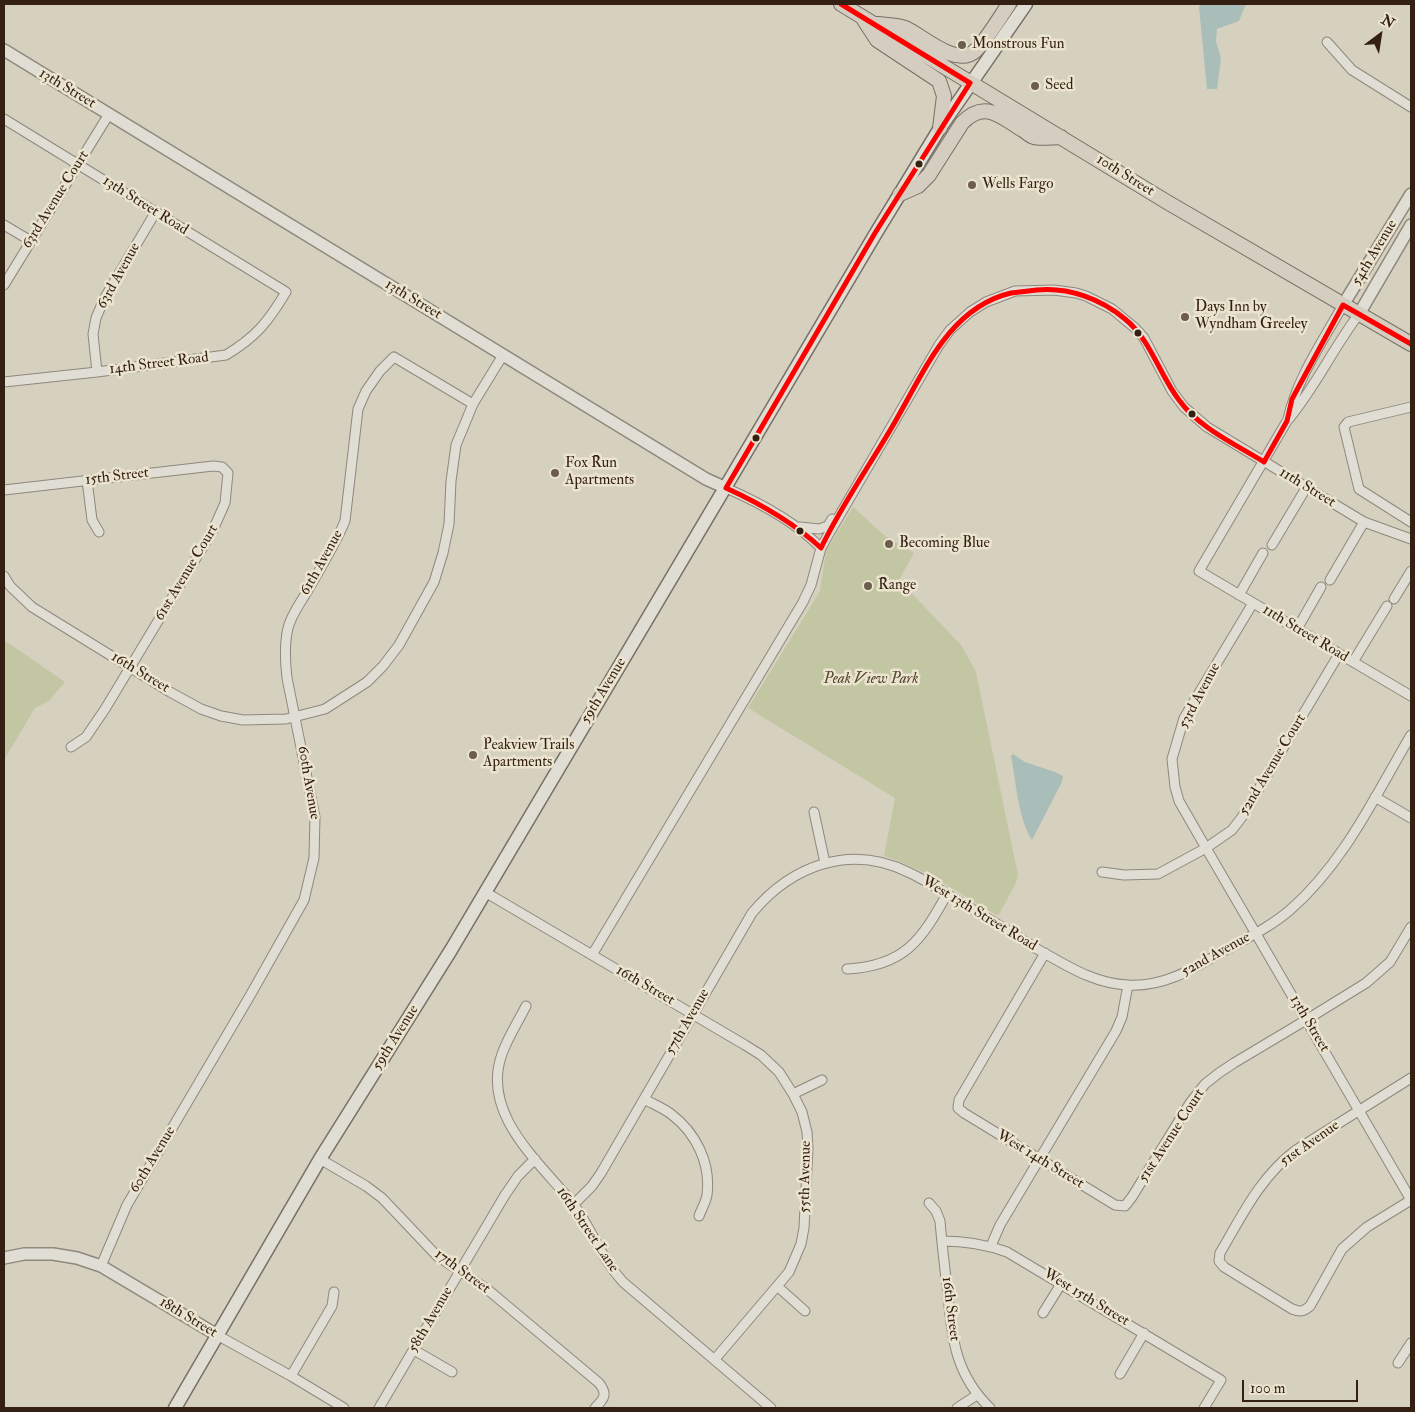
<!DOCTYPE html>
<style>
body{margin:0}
#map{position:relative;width:1415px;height:1412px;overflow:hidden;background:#d6d0bf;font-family:"IM FELL Double Pica",serif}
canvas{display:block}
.frame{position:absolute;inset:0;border:5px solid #341f13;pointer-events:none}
.north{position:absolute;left:1355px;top:10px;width:50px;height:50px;-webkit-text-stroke:4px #ebe4cf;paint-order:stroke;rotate:31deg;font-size:14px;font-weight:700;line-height:20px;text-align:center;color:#341f13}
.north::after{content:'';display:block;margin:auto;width:18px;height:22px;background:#341f13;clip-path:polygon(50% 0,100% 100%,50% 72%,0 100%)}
.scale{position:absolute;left:1242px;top:1380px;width:116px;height:22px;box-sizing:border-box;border:2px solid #341f13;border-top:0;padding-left:6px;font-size:15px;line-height:18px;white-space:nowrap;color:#341f13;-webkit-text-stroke:4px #ebe4cf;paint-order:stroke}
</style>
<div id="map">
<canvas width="1415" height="1412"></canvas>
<div class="frame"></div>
<div class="north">N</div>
<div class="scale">100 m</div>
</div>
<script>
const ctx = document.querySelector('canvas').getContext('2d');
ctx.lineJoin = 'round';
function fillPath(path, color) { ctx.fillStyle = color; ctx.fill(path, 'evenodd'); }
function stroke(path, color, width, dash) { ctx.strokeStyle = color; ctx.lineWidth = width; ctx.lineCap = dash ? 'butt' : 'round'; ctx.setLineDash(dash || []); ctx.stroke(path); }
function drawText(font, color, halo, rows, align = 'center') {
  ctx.font = font + ' "IM FELL Double Pica",serif'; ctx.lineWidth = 5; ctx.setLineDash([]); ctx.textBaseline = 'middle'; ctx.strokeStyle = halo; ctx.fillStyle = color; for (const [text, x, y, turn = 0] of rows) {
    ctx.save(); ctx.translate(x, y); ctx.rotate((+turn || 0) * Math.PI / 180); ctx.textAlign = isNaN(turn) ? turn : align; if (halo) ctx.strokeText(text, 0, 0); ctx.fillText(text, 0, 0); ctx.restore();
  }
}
fillPath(new Path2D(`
 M853,507L885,536L914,553L899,580L961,645L976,672L1018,875L1016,883L998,916C961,894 925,869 884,856L895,798L748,708L820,591L826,551Z
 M4,640L65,682L49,701L35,708L4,760Z`), '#c3c6a3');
fillPath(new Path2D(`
 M1201,4H1246L1239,21L1217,29L1216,42L1221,58L1217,89H1207L1199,7Z
 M1013,754L1025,762L1055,772L1063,776L1062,782L1032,840C1018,819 1016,781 1011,756Z`), '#aabeb9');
const minor = new Path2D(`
 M1327,42L1352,70L1411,107
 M4,119L286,292C268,322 256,337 226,355L97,372L4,382
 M4,225L31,241
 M4,285L109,114
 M1359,314C1333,348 1315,388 1287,421L1199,571L1411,696
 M97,372L93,334L96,318L104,299L155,213
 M1411,407L1348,422L1344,427L1359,489L1411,522
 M1288,419C1297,378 1323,341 1343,305
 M87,480L92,520L99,532
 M726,488C758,502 797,523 821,548
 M4,490L213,466L222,467L228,473L225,503L213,530L105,709L86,737L71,747
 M800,527L819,529L828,526L832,519
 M1272,545L1306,488
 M4,576L10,586L32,607L170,692L201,709L221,716L243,720L286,719L325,709L367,682L383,666L399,645L434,582L443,553L449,524L451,481L456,445L473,404L503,355
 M1330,580L1364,522
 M1239,595L1263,553
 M1394,599L1411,571
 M1253,603L1184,718L1172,759L1175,787L1179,801L1206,848L1411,1200
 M1297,629L1321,587
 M1353,662L1387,606
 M1375,797L1411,818
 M814,812L825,863
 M1102,872L1124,875L1158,874L1206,848L1232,830L1242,817L1339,654
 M485,892L745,1045L761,1055L779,1072L793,1094L802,1112L807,1132L808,1148L804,1228L801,1244L789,1272L715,1359
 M1045,953L959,1100L958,1108L964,1113L1115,1205L1125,1206L1132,1197L1190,1103L1205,1084L1219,1073L1234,1063L1306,1020L1366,983L1390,962L1411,927
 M592,955L803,602L811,585L821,548L827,537L939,345L950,330L970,312L986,302L1015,291L1054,290L1076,293L1086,296L1112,309L1135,328L1144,338L1172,391L1184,407L1207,427L1364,522L1411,539
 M847,969C904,966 921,941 947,894
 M526,1006C518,1022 508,1037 502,1054C480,1115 541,1163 574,1205C593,1231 601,1258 623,1282L771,1408
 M793,1094L822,1080
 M644,1099C653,1104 663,1108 671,1114C696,1133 711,1163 707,1195C706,1202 701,1210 699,1216
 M320,1159L366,1186L382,1198L437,1256L487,1289L599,1383C608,1394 604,1399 595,1408
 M1411,1200L1367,1227L1342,1249L1310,1306C1303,1312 1300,1312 1292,1309L1224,1267L1219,1261L1220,1253C1242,1216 1260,1177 1296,1150L1411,1078
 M929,1203L936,1211L940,1221C942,1246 945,1270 948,1295C952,1340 956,1375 990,1408
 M573,1205L592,1186L601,1173L752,913C792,865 851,843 910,873C927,881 943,892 960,902C986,917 1012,933 1037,949C1066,965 1094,984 1128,985C1163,987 1191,970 1220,953C1243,940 1269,928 1290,910C1344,863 1375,796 1411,735
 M942,1241C966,1241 985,1244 1007,1252L1221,1380L1204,1408
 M991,1246L1000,1225L1116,1031L1122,1017L1128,985
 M101,1266L127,1205L251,994L304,900L314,858L315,817L287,678C285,661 284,645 288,628C291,615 301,602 308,590C321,567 335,545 345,521L358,409L366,391L380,371L394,357L473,404
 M777,1286L805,1311
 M1043,1313L1061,1284
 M217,1335L291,1376L344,1408
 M414,1350L452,1372
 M1398,1363L1411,1343
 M1120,1374L1144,1333
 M291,1376L332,1306L334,1292
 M379,1408L505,1195L518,1176L535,1159
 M957,1408L977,1395`);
const tertiary = new Path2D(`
 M4,50L706,479L726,488
 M1343,305L1411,194
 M1359,314L1411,225
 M4,1258L24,1254H53L77,1258L101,1266L217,1335`);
const secondary = new Path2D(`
 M175,1408L320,1159L451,950L876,233L940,128L1026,4`);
const primary = new Path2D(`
 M841,4L1167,202L1411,344
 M864,20L877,40L939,81L944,96L940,128
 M878,24C886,25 897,25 905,28C922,35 956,68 975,51C986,41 1000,17 1009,4
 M900,194L918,186L929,175L962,123C985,99 1001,117 1023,130C1026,132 1030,136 1034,137C1041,139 1053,137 1061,137`);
stroke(minor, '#8e887d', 11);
stroke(tertiary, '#8e887d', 14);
stroke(secondary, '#777066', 15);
stroke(primary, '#777066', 16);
stroke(minor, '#e0ddd4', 9);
stroke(tertiary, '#e0ddd4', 11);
stroke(secondary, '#e0ddd4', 12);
stroke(primary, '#d4cdc0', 14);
stroke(new Path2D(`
 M841,4L970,83
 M1264,462L1287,421L1292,399L1343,305L1411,344
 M726,488C761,504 793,522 821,548C841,506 868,468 892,427C922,377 947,308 1011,293C1019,292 1029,291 1037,290C1069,287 1101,299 1125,319C1151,340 1159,374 1179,400C1199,428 1235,444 1264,462
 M726,488L875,233L970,83`), '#f00', 5);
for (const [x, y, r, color] of [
 [962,45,5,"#6d5d4f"],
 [1035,86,5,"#6d5d4f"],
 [919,164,4.5,"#341f13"],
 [972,185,5,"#6d5d4f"],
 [1185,317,5,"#6d5d4f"],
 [1138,333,4.5,"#341f13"],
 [1192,414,4.5,"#341f13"],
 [756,438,4.5,"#341f13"],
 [555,473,5,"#6d5d4f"],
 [800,531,4.5,"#341f13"],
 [889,544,5,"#6d5d4f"],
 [868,586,5,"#6d5d4f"],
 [473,755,5,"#6d5d4f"]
]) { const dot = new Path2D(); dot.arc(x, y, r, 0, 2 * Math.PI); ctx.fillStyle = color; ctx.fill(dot); stroke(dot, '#ebe4cf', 2); }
drawText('15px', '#341f13', '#ebe4cf', [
 ["Monstrous Fun",972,45],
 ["Seed",1045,86],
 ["Wells Fargo",982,185],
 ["Days Inn by",1195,308],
 ["Wyndham Greeley",1195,325],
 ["Fox Run",565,464],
 ["Apartments",565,481],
 ["Becoming Blue",899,544],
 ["Range",878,586],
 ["Peakview Trails",483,746],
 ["Apartments",483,763]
], 'left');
drawText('15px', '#341f13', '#ebe4cf', [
 ["13th Street",67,89,31],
 ["10th Street",1125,176,32],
 ["63rd Avenue Court",56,200,-58],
 ["13th Street Road",145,206,32],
 ["54th Avenue",1375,253,-59],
 ["63rd Avenue",119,276,-61],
 ["13th Street",413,300,31],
 ["14th Street Road",159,364,-7],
 ["15th Street",117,477,-7],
 ["11th Street",1307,488,31],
 ["61th Avenue",322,563,-61],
 ["61st Avenue Court",187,573,-59],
 ["11th Street Road",1305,634,31],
 ["16th Street",140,673,31],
 ["59th Avenue",604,691,-59],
 ["53rd Avenue",1200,696,-62],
 ["52nd Avenue Court",1273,765,-59],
 ["60th Avenue",308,783,80],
 ["West 13th Street Road",979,914,31],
 ["52nd Avenue",1216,955,-29],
 ["16th Street",645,986,30],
 ["57th Avenue",688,1022,-60],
 ["13th Street",1309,1024,59],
 ["59th Avenue",396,1038,-58],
 ["51st Avenue Court",1172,1136,-57],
 ["51st Avenue",1310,1144,-35],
 ["60th Avenue",153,1160,-59],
 ["West 14th Street",1040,1160,31],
 ["55th Avenue",806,1177,-89],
 ["16th Street Lane",587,1230,56],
 ["17th Street",462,1272,36],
 ["West 15th Street",1086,1298,31],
 ["16th Street",950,1309,83],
 ["18th Street",188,1318,31],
 ["58th Avenue",431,1320,-60]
]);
drawText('italic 15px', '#544631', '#ebe4cf', [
 ["Peak View Park",871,680]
]);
</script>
